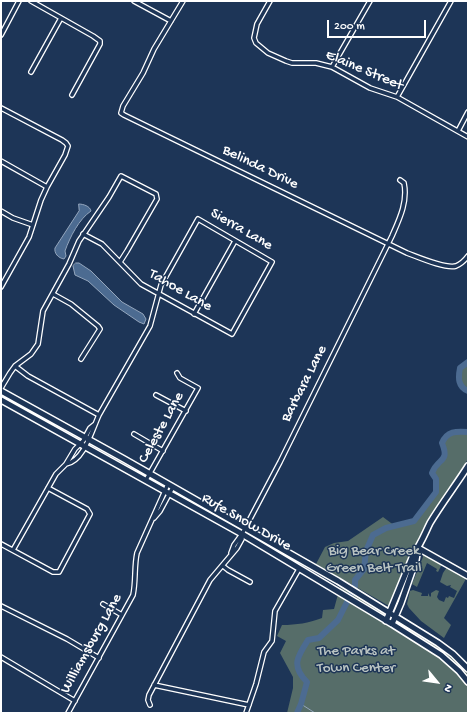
<!DOCTYPE html>
<style>
body{margin:0}
#map{position:relative;width:469px;height:714px;overflow:hidden;background:#1d3557;font-family:"Gochi Hand",sans-serif}
canvas{display:block}
.frame{position:absolute;inset:0;border:2px solid #fff;pointer-events:none}
.north{position:absolute;left:417px;top:662px;width:40px;height:40px;-webkit-text-stroke:3px #1d3557;paint-order:stroke;rotate:119deg;font-size:11px;font-weight:700;line-height:16px;text-align:center;color:#fff}
.north::after{content:'';display:block;margin:auto;width:14px;height:18px;background:#fff;clip-path:polygon(50% 0,100% 100%,50% 72%,0 100%)}
.scale{position:absolute;left:327px;top:20px;width:99px;height:18px;box-sizing:border-box;border:2px solid #fff;border-top:0;padding-left:5px;font-size:12px;line-height:14px;white-space:nowrap;color:#fff;-webkit-text-stroke:3px #1d3557;paint-order:stroke}
</style>
<div id="map">
<canvas width="469" height="714"></canvas>
<div class="frame"></div>
<div class="north">N</div>
<div class="scale">200 m</div>
</div>
<script>
const ctx = document.querySelector('canvas').getContext('2d');
ctx.lineJoin = 'round';
function fillPath(path, color) { ctx.fillStyle = color; ctx.fill(path, 'evenodd'); }
function stroke(path, color, width, dash) { ctx.strokeStyle = color; ctx.lineWidth = width; ctx.lineCap = dash ? 'butt' : 'round'; ctx.setLineDash(dash || []); ctx.stroke(path); }
function drawText(font, color, halo, rows, align = 'center') {
  ctx.font = font + ' "Gochi Hand",sans-serif'; ctx.lineWidth = 3; ctx.setLineDash([]); ctx.textBaseline = 'middle'; ctx.strokeStyle = halo; ctx.fillStyle = color; for (const [text, x, y, turn = 0] of rows) {
    ctx.save(); ctx.translate(x, y); ctx.rotate((+turn || 0) * Math.PI / 180); ctx.textAlign = isNaN(turn) ? turn : align; if (halo) ctx.strokeText(text, 0, 0); ctx.fillText(text, 0, 0); ctx.restore();
  }
}
fillPath(new Path2D(`
 M468,362V391C458,387 458,378 460,368Z
 M459,431L468,432V459L425,527L389,606L316,564L325,547L334,543L348,541L383,517L395,526L414,521L436,492V479L432,473C438,457 450,463 442,443C446,435 450,432 459,431Z
 M423,554L440,562L442,564L438,572L436,571L437,569L427,563L417,587L412,584L423,557Z
 M447,567L467,577L444,618L451,625L444,638L421,621L409,608L407,604L410,591L413,590L422,593L421,596H428V593L430,597L431,596V593L436,590L439,591L437,597L439,600L444,602L446,597L448,598L449,596L454,598L457,591L450,587L451,585L447,586L440,582L443,573Z
 M340,587L384,613V616L431,641L451,656L468,673V713H287L293,688V677L280,653L286,641L277,636L282,625C297,625 308,623 322,618L323,610L334,609Z`), '#566d69');
const water = new Path2D(`
 M79,204C83,204 90,206 91,211C79,219 70,237 65,251L66,256L64,259C58,258 54,253 55,248L79,211Z
 M76,263H79L91,271L122,302L143,314L146,319L144,324L139,322L114,305L88,281L75,275L73,266Z`);
fillPath(water, '#4c6b91');
stroke(water, '#94a6bd', 1);
stroke(new Path2D(`
 M301,704L315,713`), '#94a6bd', 1);
stroke(new Path2D(`
 M468,362L460,368C458,378 458,387 468,391
 M297,713L301,704L307,682C291,666 297,657 308,640L319,638L338,620L355,586V580L364,569L366,551L373,535L386,528L414,521L436,492V479L432,473C438,457 450,463 442,443C447,431 456,431 468,432`), '#4c6b91', 6);
const street = new Path2D(`
 M31,1L93,36L100,41V44L72,95
 M134,1L171,21
 M183,1L154,49L143,73L123,106L121,113L124,115L407,253C418,257 445,269 456,266C461,264 465,260 468,256
 M270,1L257,24L254,38L256,43L268,53L286,61L292,63H316L332,67L370,88L397,97L468,137
 M1,35L19,1
 M332,67L370,1
 M31,72L61,18
 M397,97L451,1
 M1,108L62,140L66,143L68,146L65,155L47,187L41,200L29,237L1,287
 M458,131L468,112
 M1,161L47,187
 M1,211L13,218L33,225
 M53,294L71,304L98,326L100,329L81,359
 M194,314L235,241
 M15,366L28,376L99,415
 M1,388L10,373L15,366L31,354L38,344L43,311L69,264L79,241L109,197L121,176L156,194L157,199L127,251L120,262
 M156,395L186,411
 M134,434L163,451
 M66,464C84,461 92,430 99,415L150,326L161,285L198,219L272,262L232,334L141,284L102,244L83,234
 M146,480L198,388L180,378L177,373
 M154,518L160,511L173,487
 M1,544L53,572H59L90,514L87,509L48,488
 M13,550L56,474L66,464L75,449L83,441L90,428L95,424
 M231,553L234,545L242,534
 M223,566L228,570L250,582
 M103,604L122,615
 M1,606L67,639L99,658
 M1,657L75,701
 M154,685L249,705
 M150,705L148,700L149,695L210,580L237,548L242,539V534L280,462L392,236C399,220 408,202 404,183L400,180
 M68,713L133,595C136,581 134,567 137,553L168,484
 M246,713L256,684L264,652L272,641L275,611L299,569`);
const secondary = new Path2D(`
 M1,391L124,459L338,581L438,643L453,654L468,669
 M1,400L242,534L392,624L441,655L459,671L468,682
 M418,548L468,576
 M386,621L414,553C421,544 425,533 430,523C442,503 456,485 468,466
 M392,624L401,603L416,560L418,548`);
stroke(street, '#fff', 6);
stroke(secondary, '#fff', 8);
stroke(street, '#1d3557', 3.5);
stroke(secondary, '#1d3557', 5);
drawText('15px', '#fff', '#1d3557', [
 ["Elaine Street",364,71,23],
 ["Belinda Drive",260,168,26],
 ["Sierra Lane",241,230,30],
 ["Tahoe Lane",180,291,30],
 ["Barbara Lane",305,384,-63],
 ["Celeste Lane",162,428,-61],
 ["Rufe Snow Drive",246,523,30],
 ["Williamsburg Lane",92,644,-61]
]);
drawText('15px', '#bbc5c3', '#1d3557', [
 ["Big Bear Creek",374,552],
 ["Green Belt Trail",374,569],
 ["The Parks at",356,652],
 ["Town Center",356,669]
]);
</script>
